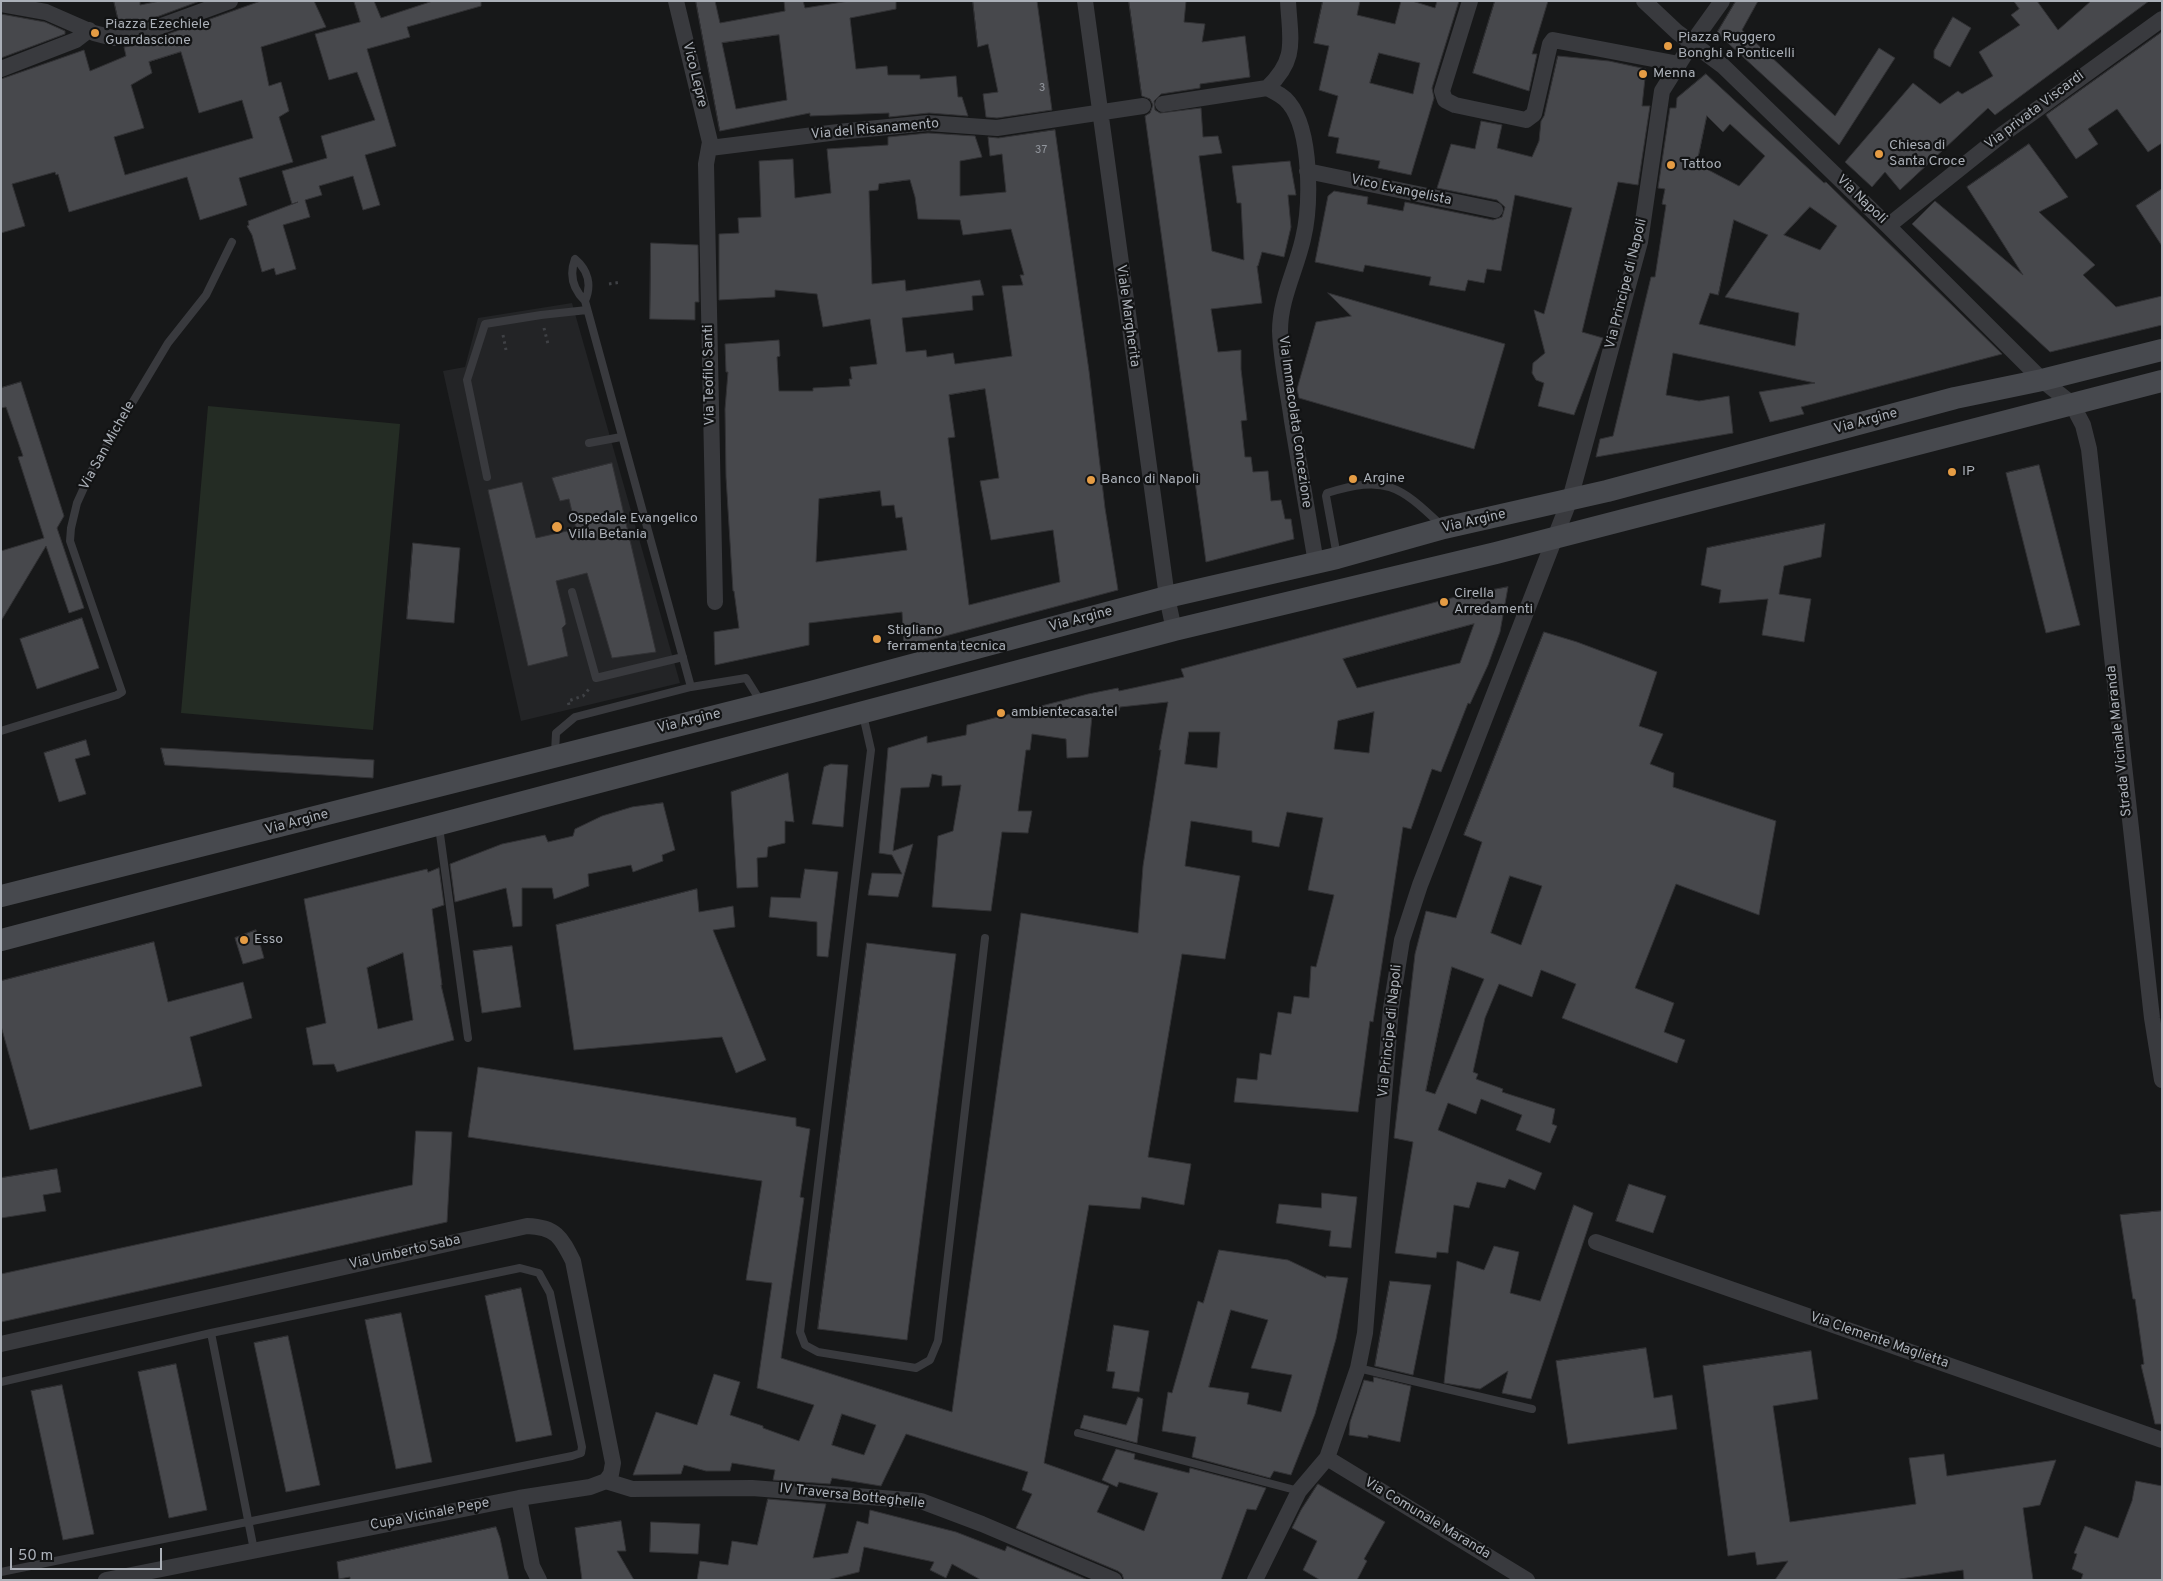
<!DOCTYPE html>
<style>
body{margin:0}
#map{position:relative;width:2163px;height:1581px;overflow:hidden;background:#171819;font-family:Overpass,sans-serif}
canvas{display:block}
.frame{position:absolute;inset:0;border:2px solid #abb0b8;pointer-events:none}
.scale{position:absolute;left:10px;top:1548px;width:152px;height:22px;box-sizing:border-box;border:2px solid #abb0b8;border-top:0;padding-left:6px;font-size:15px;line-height:18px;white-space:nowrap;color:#abb0b8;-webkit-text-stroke:4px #121314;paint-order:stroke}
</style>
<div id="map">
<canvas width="2163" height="1581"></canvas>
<div class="frame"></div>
<div class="scale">50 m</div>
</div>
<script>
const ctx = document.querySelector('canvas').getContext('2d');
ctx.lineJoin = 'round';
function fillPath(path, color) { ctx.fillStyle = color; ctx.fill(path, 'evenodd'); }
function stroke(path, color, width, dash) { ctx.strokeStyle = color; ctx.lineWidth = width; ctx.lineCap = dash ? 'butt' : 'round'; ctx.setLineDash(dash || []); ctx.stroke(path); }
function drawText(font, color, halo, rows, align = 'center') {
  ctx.font = font + ' Overpass,sans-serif'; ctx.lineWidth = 4.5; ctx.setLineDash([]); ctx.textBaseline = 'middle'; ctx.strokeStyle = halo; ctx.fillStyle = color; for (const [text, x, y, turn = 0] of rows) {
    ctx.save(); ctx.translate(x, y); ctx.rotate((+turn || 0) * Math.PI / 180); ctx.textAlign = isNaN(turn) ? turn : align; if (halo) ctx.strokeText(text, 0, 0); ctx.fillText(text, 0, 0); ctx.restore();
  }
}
fillPath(new Path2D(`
 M572,303L680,683L521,721L443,371L465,367L478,318Z`), '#232426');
fillPath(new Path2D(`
 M208,406L400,424L373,730L181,713Z`), '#242c24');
const building = new Path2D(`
 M114,1H140V5L160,1H200L132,26L120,27Z
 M261,1H314L326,27L261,47L269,86L281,82L289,111L279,117L293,162L239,178L247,205L200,220L187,177L69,212L58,174L56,175L55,172L12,184L25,226L1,233V79L84,50L90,71L126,56L124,47L137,45ZM181,52L199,113L242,100L253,138L125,175L114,137L144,128L131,85L152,73L149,62Z
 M354,1H374L381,18L433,1H481V6L407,27L410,37L367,49L396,146L365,155L380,205L363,210L353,176L319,186L322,195L305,200L310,217L283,225L296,269L276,275L274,268L262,272L252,235L247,226L249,225L248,221L298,202L292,204L282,171L327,158L321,136L375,120L357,72L329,80L315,34L360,22Z
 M696,1H715L720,23L785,11L784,1H803L805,8L849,1H896V9L850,18L856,69L887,66L888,75H920V79L956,76L958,97H962L968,116L929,113L889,117V113L810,116V113L720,131ZM779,35L787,100L736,109L722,43Z
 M973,1H1037L1052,110L997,118L986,117L983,94L998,92L988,44L978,47Z
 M1129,1H1186L1184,22L1205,24L1202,42L1245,36L1250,77L1200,84V88L1161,94L1154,101L1155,110L1160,113L1201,108L1203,137L1218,136L1222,153L1199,156L1212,251L1244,260L1241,203H1237L1232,166L1290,161L1296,195H1288L1291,227L1284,257L1262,252L1258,266H1257L1262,303L1211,309L1218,352L1241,350V369L1247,420L1241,421L1245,457H1251L1253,472L1268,471L1271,501L1281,500L1285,519H1291L1294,539L1206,562L1145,116L1150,113L1153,105L1150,99L1142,96Z
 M1323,1H1360L1357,15L1395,24L1401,1H1412L1435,8L1437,1H1459L1432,88L1434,98L1411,175L1378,168L1380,161L1336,153L1339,138L1328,136L1338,96L1319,90L1329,46L1314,43ZM1379,53L1420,63L1413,94L1370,83Z
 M1495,1H1548L1532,54H1537L1529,91L1473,73Z
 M1736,1H1758L1742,30L1835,116L1879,48L1895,58L1839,145L1717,33Z
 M2014,1H2037L2058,30L2091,1H2149L1995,115L1988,108L1900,190L1885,172L1872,187L1845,162L1913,83L1940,104L1958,91L1962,94L1993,76L1979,52L2020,25L2011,15L2019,9Z
 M1,14L45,22L65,31V34L1,58Z
 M1953,17L1971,28L1950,67L1934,58V51Z
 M2162,32V143L2148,152L2117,109L2088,129L2098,144L2076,159L2046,115Z
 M1558,56L1609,61L1646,69L1642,106H1650L1638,185L1618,182L1582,332L1603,338L1574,415L1538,406L1544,383L1536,380L1532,373L1533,363L1545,353L1534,310L1544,314L1572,208L1515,195L1501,271L1487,269L1484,283L1468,280L1465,291L1429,285L1431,277L1365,265L1363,272L1315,262L1328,196L1334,191L1368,197L1367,204L1403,211L1405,202L1493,220L1502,217L1505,207L1497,200L1437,188L1451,144L1475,149L1481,121L1502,125L1497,148L1532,157L1539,141L1541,121L1544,116Z
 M1706,74L1824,183L1826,182L2002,354L1801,407L1804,414L1770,422L1759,392L1815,383L1673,353L1666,395L1699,401L1729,396L1733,433L1596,457L1600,439L1613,436L1651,277H1655L1666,205L1662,204L1665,189L1658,188L1670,108H1676L1677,98ZM1707,116L1723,132L1730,124L1765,156L1739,186L1697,164ZM1810,207L1837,226L1820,250L1784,235ZM1734,220L1768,235L1725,297L1799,313L1795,346L1699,324L1710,293L1718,295Z
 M1055,130L1089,371L1105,508L1118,590L904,647L902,612L809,623V645L715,665L714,632L739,628L734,591H733L726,477L725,409L728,372H726L725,344L779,340L780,356L777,357L779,391H813V388L850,386L849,379H852L850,367L877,364L870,319L823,327L817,294L775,290V297L719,300V234L739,233L738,218L761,217L759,161L793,159L795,198L831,193L827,149L888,145V137L928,133L975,136L982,157L960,161V196L1006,192L1002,154L990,156L988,137L998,138ZM910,180L915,197L918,219L960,220L963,235L1011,229L1024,275H1020L1023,285L1002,286L1012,356L955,364L953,353L927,357L926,350L906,352L902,318L973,310L972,296L984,295L980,280L906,291L905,280L872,284L869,191L878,190L879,184ZM985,389L999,478L980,481L991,540L1053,530L1060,582L969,605L948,438L955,437L949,395ZM880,491L882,506L894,505L896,518L902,517L907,550L816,562L819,499Z
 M2029,144L2068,197L2039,212L2095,265L2083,275L2116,307L2162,296V325L2050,352L1912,224L1935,201L2023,275L1967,187Z
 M2162,189V246L2136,206Z
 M651,243L698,245L699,302H695V320L650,319Z
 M1328,293L1505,344L1474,449L1299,398L1297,389L1316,322L1351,316Z
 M21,382L64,516L57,528L84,608L69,613L46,546L1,621V551L44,538L18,457L23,456L6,407L1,408V388Z
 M612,463L656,652L612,658L587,573L556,581L565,618L566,624L562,628L568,656L528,666L488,490L522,482L536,538L576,529L569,499L560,501L552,478Z
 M2039,465L2080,625L2046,633L2006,473Z
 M1825,524L1821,557L1784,566L1779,594L1811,599L1804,642L1762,635L1768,599L1719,603L1721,590L1701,585L1707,548Z
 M413,543L460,548L454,623L407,619Z
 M1508,587L1500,632L1488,665L1470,704L1468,703L1441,772L1432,769L1411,829L1403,827L1373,1022L1370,1021L1358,1112L1234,1102L1237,1078L1257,1080L1260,1053L1271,1055L1278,1012L1291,1014L1294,996L1309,998L1311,966L1316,967L1334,895L1308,890L1323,818L1287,812L1279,847L1252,842V831L1191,821L1185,866L1240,876L1225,959L1182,954L1148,1157L1191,1164L1184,1205L1142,1197L1140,1209L1089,1205L1044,1463L1109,1486L1097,1512L1144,1531L1158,1493L1119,1482L1117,1487L1102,1480L1116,1449L1135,1454L1134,1459L1189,1473L1190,1468L1266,1488L1256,1510L1247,1509L1221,1580H1124L1122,1574L1118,1571L1016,1528L1032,1494L1022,1490L1028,1472L906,1434L881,1486L832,1478L830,1484L773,1480L775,1470L732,1463L730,1471H706L684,1465L681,1474L633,1475L656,1412L697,1425L714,1374L740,1382L730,1415L763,1426V1428L799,1441L814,1405L757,1388L772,1283L746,1280L762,1181L468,1137L478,1067L796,1118V1126L810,1129L800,1197L804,1198L781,1358L952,1412L1021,913L1138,933L1143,866L1161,750H1159L1168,702L1120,707L1119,711L1092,716L1088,757L1067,758L1066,739L1032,734L1030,750H1026L1018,811H1032L1028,833L1002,832L991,911L932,907L938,836L953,831L961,785L942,786V776L932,774L929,787L901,788L893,851L913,844L898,897L868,895L872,873L902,874L892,855L879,853L888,748L927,736V743L966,735L967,725L1088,694L1118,688L1119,691L1184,677L1181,669L1459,596ZM1474,624L1460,663L1357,688L1343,659ZM1374,712L1369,753L1334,749L1338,721ZM1189,732H1220L1217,768L1185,764ZM842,1414L876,1425L864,1455L832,1445Z
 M82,618L99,668L37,689L20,639Z
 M1544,632L1577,642L1657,672L1639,726L1663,734L1650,764L1674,773L1673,787L1776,821L1759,915L1676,884L1635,988L1674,1003L1664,1032L1685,1040L1677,1063L1562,1018L1576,984L1541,970L1532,997L1499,984L1485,1018L1473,1072L1478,1074L1476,1079L1503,1089L1502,1092L1555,1109L1552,1124L1557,1126L1550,1143L1516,1130L1522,1115L1481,1099L1476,1114L1448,1103L1438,1130L1542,1173L1535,1190L1509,1179L1505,1188L1477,1182L1469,1208L1454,1205L1448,1253L1437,1252L1436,1258L1395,1253L1413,1142L1394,1138L1415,954L1426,911L1456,918L1482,842L1464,835ZM1510,876L1542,886L1521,945L1491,933ZM1452,967L1484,979L1435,1094L1426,1091Z
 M86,740L90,755L75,759L86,794L59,802L44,753Z
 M161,748L374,760L373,778L165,765Z
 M831,764L848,765L843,827L812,824L824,767Z
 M788,773L794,822L785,821V843L768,847L767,857L757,858L758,887L737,888L731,792Z
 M663,803L675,850L662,855L663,861L633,872L631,865L588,874L589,886L554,899L552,888H522V926L513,927L506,888L455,902L450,864L502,844L545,835L548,842L573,836L575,829L602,816L632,807Z
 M439,868L444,905L432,909L442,985H441L454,1040L337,1072L334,1064L313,1065L306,1028L326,1023L304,899L427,869L428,872ZM403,953L413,1020L378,1029L367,968Z
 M805,869L838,872L828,957L817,956V922L769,917L771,897L800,898Z
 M697,889L699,912L733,906L735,927L713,930L766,1060L736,1073L722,1037L574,1050L556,925Z
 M256,930L264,958L243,964L235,938Z
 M154,942L168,1002L243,982L252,1018L190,1037L202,1086L30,1130L1,1026V981Z
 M867,943L956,954L907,1340L818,1329Z
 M512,946L521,1007L482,1013L473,951Z
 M416,1131L452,1132L447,1222L1,1322V1274L412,1185Z
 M57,1169L61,1192L43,1195L46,1211L1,1218V1178Z
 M1629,1184L1666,1196L1653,1233L1616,1221Z
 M1322,1193L1357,1197L1351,1248L1329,1246L1331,1231L1276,1223L1279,1204L1321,1208Z
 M1574,1205L1593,1213L1531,1399L1502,1393L1508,1371L1480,1389L1444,1383L1457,1261L1484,1270L1494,1246L1519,1252L1510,1293L1540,1301Z
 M2162,1211V1424H2155L2141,1365L2144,1364L2135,1299H2133L2120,1215Z
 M1219,1250L1288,1260L1326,1278V1276L1348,1278L1336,1339L1315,1414L1291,1475L1274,1471L1270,1478L1192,1457L1196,1437L1162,1431L1168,1392L1172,1393L1198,1301L1203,1303ZM1231,1310L1268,1320L1251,1368L1292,1375L1281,1412L1247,1404L1249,1393L1209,1387Z
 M1390,1281L1431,1285L1413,1375L1375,1366Z
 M521,1288L552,1435L516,1442L485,1296Z
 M401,1313L432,1462L396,1469L365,1320Z
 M1114,1325L1149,1331L1139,1392L1112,1388L1115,1372L1107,1371Z
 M288,1336L320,1485L286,1492L254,1343Z
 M1646,1348L1654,1398L1672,1395L1677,1429L1568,1444L1556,1361Z
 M1811,1351L1818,1399L1773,1406L1790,1522L1916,1504L1909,1458L1944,1454L1947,1476L2056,1460L2040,1505L2023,1508L2033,1580H1964L1963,1570L1893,1580H1775L1788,1561L1757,1565L1755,1552L1728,1556L1703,1366Z
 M176,1364L207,1510L169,1518L138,1372Z
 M1374,1377L1411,1386L1400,1442L1368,1435V1438L1349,1435L1350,1422L1364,1380L1373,1382Z
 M62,1385L94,1534L63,1540L31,1391Z
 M1138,1397L1143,1399L1137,1443L1080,1428L1084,1415L1126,1425Z
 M2136,1481L2162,1486V1580H2081L2083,1574L2072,1569L2077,1554L2074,1553L2085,1526L2118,1538L2132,1501Z
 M1318,1484L1385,1522L1364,1559L1367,1561L1357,1580H1320L1303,1570L1317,1541L1292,1528L1301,1510Z
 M768,1499L826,1504L813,1558L848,1553L857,1521L868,1524L870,1510L956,1532L1005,1551L1007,1546L1088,1580H981L952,1564L946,1578L930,1570L934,1562L864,1547L859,1572L827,1580H697L700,1561L728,1565L732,1541L757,1545Z
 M621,1521L626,1551H617L634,1580H582L575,1528Z
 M651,1522L700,1524L698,1554L650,1552Z
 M496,1527L500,1538L509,1580H350V1577L339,1579L337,1562Z`);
fillPath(building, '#47484c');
stroke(building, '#323235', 1);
stroke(new Path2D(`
 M609,284L621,282
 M544,328L548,344
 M503,335L506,350
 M569,705L568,701L583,696L589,689`), '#3f4145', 3, [2.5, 4]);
stroke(new Path2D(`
 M585,301C592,285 588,270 575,259C569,275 573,289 585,301L691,687
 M589,443L621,437
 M487,477L467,380L485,324L541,315L587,310
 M1337,556L1326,496L1327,493C1385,475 1399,485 1441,525
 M572,592L596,678L683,657
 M863,715L871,750L800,1332L805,1345L818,1352L916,1368L930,1360L938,1341L985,938
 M1,731L117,695L122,692L70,541L71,528L77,503L92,470L168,343L206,295L232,242
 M555,753L556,733L575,717L691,687L746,678L761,702
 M439,827L468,1038
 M211,1333L254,1550
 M1358,1368L1532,1409
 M1,1382L211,1333L520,1268L539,1273L550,1293L582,1447L581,1453L572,1456L1,1572
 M1078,1433L1299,1491`), '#393a3e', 8);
stroke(new Path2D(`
 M676,1L710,142L706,164L715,602
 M1085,1L1167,597L1174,630
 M1470,1L1442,91L1445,100L1455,105L1526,120L1534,114L1550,44L1553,40L1679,64
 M1644,1L1677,32L1723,66L1888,226L2042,380L2072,404L2083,425L2089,449L2152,1018L2162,1080
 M1,4L46,12L94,33L113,38L134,36L230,1
 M1,69L76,40L89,30
 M1267,88C1298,59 1290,40 1288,1
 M1163,104L1267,88C1275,92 1284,96 1289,103C1312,131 1311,206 1303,239C1296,270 1280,299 1280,331C1281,361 1288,391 1292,421C1300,468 1308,516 1316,563
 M710,148L838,132L928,123L997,128L1143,106
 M1307,171L1495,210
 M1888,226L2003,134L2162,19
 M1596,1242L2162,1440
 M1,1344L527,1226C556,1227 561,1237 573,1261L613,1463L611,1474L606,1481
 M1327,1458L1527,1580
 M606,1481L632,1489L752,1488L921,1501L982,1524L1114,1580
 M519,1498L532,1566L539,1580
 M106,1580L519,1498L590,1487L606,1481
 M1255,1580L1299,1491L1327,1458L1358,1368L1365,1333L1391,1008L1402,940L1420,885L1570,499L1640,242L1662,91L1692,43L1722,1`), '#393a3e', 16);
stroke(new Path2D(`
 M1,896L811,692L1167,597L1337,558L1444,528L1607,491L1955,398L2042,380L2162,350
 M1,940L1174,630L1496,553L2162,381`), '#47494e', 22);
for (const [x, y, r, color] of [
 [95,33,5,"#e59c44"],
 [1668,46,5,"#e59c44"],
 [1643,74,5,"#e59c44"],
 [1879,154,5,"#e59c44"],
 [1671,165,5,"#e59c44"],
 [1952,472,5,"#e59c44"],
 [1353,479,5,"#e59c44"],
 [1091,480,5,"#e59c44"],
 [557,527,6,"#e59c44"],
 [1444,602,5,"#e59c44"],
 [877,639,5,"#e59c44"],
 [1001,713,5,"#e59c44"],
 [244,940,5,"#e59c44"]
]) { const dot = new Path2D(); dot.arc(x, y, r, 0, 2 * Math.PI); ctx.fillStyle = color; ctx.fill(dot); stroke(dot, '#121314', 2); }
drawText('11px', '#92969d', null, [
 ["3",1042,89],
 ["37",1041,151]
]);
drawText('14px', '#abb0b8', '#121314', [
 ["Piazza Ezechiele",105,25],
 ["Guardascione",105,41],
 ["Piazza Ruggero",1678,38],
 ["Bonghi a Ponticelli",1678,54],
 ["Menna",1653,74],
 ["Chiesa di",1889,146],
 ["Santa Croce",1889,162],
 ["Tattoo",1681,165],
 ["IP",1962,472],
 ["Argine",1363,479],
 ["Banco di Napoli",1101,480],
 ["Ospedale Evangelico",568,519],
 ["Villa Betania",568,535],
 ["Cirella",1454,594],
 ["Arredamenti",1454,610],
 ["Stigliano",887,631],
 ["ferramenta tecnica",887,647],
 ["ambientecasa.tel",1011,713],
 ["Esso",254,940]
], 'left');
drawText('14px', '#abb0b8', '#121314', [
 ["Vico Lepre",694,75,76],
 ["Via privata Viscardi",2035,111,-37],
 ["Via del Risanamento",875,130,-5],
 ["Vico Evangelista",1401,191,12],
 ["Via Napoli",1861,200,44],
 ["Via Principe di Napoli",1627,284,-76],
 ["Viale Margherita",1127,316,82],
 ["Via Teofilo Santi",710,375,-91],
 ["Via Immacolata Concezione",1294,422,82],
 ["Via Argine",1866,422,-15],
 ["Via San Michele",108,446,-61],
 ["Via Argine",1474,522,-13],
 ["Via Argine",1081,620,-15],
 ["Via Argine",689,722,-14],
 ["Strada Vicinale Maranda",2120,741,-96],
 ["Via Argine",297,823,-15],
 ["Via Principe di Napoli",1391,1031,-84],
 ["Via Umberto Saba",405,1253,-13],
 ["Via Clemente Maglietta",1879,1341,19],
 ["IV Traversa Botteghelle",852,1497,6],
 ["Cupa Vicinale Pepe",430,1515,-11],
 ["Via Comunale Maranda",1427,1519,31]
]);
</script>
